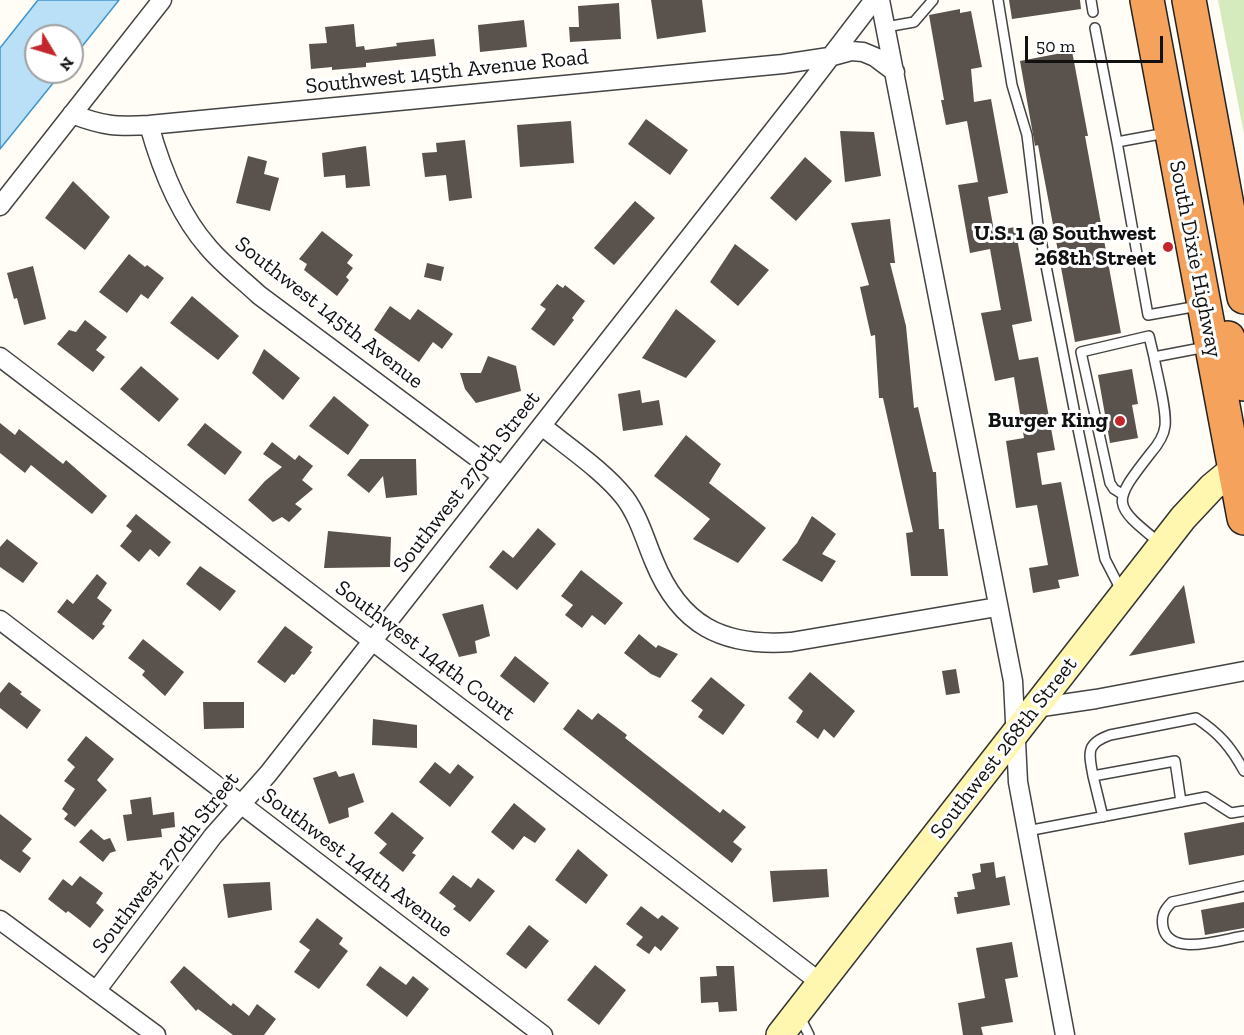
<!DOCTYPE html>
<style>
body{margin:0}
#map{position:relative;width:1244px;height:1035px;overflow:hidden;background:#fffdf5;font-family:"Zilla Slab",serif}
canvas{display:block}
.north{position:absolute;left:24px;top:24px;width:60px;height:60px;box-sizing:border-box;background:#fff;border:2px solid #a0a0a0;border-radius:50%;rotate:128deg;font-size:16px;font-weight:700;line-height:24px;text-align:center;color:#111}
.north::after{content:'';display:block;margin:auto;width:21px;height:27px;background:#c4262e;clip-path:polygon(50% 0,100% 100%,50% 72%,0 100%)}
.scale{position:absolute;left:1025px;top:36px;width:138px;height:27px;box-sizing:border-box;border:3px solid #111;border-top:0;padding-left:8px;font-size:18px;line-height:21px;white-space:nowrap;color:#111;-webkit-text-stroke:4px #fff;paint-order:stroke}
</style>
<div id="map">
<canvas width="1244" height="1035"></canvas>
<div class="north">N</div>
<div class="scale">50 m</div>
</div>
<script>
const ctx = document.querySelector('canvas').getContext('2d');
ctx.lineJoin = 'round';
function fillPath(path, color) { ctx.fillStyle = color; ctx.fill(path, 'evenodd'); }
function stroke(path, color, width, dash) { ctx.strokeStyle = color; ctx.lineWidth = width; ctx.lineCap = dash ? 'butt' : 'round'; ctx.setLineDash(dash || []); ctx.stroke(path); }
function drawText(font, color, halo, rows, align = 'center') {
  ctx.font = font + ' "Zilla Slab",serif'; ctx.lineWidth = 6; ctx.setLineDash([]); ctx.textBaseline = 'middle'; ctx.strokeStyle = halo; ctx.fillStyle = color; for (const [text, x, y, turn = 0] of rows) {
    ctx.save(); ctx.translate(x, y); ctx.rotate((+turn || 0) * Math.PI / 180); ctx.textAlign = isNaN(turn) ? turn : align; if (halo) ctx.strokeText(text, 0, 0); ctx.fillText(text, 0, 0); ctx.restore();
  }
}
fillPath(new Path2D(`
 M1218,0H1244V134Z`), '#d5ebbd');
const water = new Path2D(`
 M38,0H119L72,59V36H36V72H62L0,149V48Z`);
fillPath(water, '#b9e0f7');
stroke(water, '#3f96cf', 1.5);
fillPath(new Path2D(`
 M651,0H702L706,32L657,39Z
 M1009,0H1080L1081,9L1012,19Z
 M619,3L621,39L570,42L569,27H579L578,6Z
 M960,9V13L971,11L982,67L971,69L974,102L991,99L1008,193L988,197L994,231L1015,227L1032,321L1012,325L1019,360L1038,357L1055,450L1037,453L1042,485L1061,482L1079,576L1058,580L1060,588L1033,593L1029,568L1048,565L1037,505L1016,508L1006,441L1024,438L1014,377L995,381L981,313L1001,310L990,249L970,253L958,185L978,182L967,121L946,125L941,100H944L929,15Z
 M524,20L527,47L480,52L478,25Z
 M354,24L356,47L364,46L365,50L397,46L396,43L434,39L436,56L366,63V67L332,70V67L311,69L309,44L327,43L325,27Z
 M1072,51L1088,136H1085L1121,333L1075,342L1038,145L1035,146L1020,61Z
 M646,119L688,150L670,175L628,144Z
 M571,121L574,163L520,167L517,125Z
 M840,131L874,132L881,176L845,182Z
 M465,140L472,198L449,201L446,175L425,177L422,153L437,152L436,143Z
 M366,146L370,186L346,188L345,175L324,177L322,153Z
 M248,156L267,161L264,174L279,178L270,211L236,203Z
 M805,157L832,181L796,221L770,198Z
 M73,181L110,217L85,250L45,218Z
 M635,201L655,218L614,265L594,248Z
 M890,219L895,263H890L906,326L914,408L918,407L933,472H936L939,529H944L948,576H911L906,533L913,532L883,398H879L875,335L871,336L860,287L869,285L851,223Z
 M322,231L353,255L347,263L353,268L346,277L349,280L337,296L304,270L307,264L299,259Z
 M735,244L769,270L738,306L710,282Z
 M129,254L145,267L147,265L164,278L148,299L141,294L127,313L99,292Z
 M427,263L444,267L441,281L424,277Z
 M33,266L46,319L24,325L17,298L14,299L7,273Z
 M557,284L563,288L565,285L585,301L572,318L574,320L554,346L531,329L546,309L540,305Z
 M192,296L239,336L218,360L170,323Z
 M390,306L410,320L418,309L453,334L442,349L433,342L419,362L374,330Z
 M676,309L716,341L686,378L642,358Z
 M85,320L107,337L96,350L105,357L93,372L57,344L69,330L76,332Z
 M264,349L300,378L283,400L252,373Z
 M488,356L516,366L521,391L476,403L465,389L460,373H481Z
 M141,366L179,399L159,422L120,389Z
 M1132,369L1138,404L1132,405L1138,438L1110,443L1098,375Z
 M640,390L642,403L659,400L663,425L623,431L618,394Z
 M334,396L369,425L348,455L309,426Z
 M0,423L15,435L19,429L63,464L66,460L107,496L92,514L31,465L25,473L0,453Z
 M205,423L242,452L225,475L187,445Z
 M686,435L721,464L709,483L766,528L738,563L693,539L710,519L654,476Z
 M272,442L295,460L299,455L313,466L302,480L313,489L295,504L302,509L289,522L282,517L273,522L248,500L265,481L282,467L263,454Z
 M360,459H416L417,495L386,498L383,476L369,493L347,475Z
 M136,514L171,542L159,557L150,549L139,562L120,546L132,531L126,526Z
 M812,516L836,534L822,554L836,561L822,582L782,560L797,543Z
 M538,528L556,544L517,590L489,567L503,550L513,558Z
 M328,531L391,537L390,567L324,568Z
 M7,539L38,563L23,583L0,567V547Z
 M200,566L236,591L220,611L186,584Z
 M581,570L623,603L605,625L592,615L582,628L565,615L573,605L561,596Z
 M97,574L107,583L97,598L112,610L102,624L105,626L93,640L57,612L67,599L73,604Z
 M1184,585L1195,643L1129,656Z
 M483,604L490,636L475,641L477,653L459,657L442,614Z
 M285,626L313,647L310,651L312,652L294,675L292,674L285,683L257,662Z
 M639,634L656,648L658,645L678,654L660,678L651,674L624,653Z
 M143,639L184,672L165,696L142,675L145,671L128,658Z
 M515,656L549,683L534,703L500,676Z
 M956,669L960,693L946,695L942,671Z
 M810,672L855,711L834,738L824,729L818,739L796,722L803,711L788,698Z
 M711,677L745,705L723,735L698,717L703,710L691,701Z
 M9,682L22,692L20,694L41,710L27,729L0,708V693Z
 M203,702H244V728L204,729Z
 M578,709L592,720L598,713L627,735L625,738L720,813L723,809L746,827L733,842L742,849L732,863L563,729Z
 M373,719L417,725V748L372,745Z
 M86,736L114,759L97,780L107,790L75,827L64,819L68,814L62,809L75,789L64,781L75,767L67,760Z
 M435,762L450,774L458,764L474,777L450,807L419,782Z
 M336,771L339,777L354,773L364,802L348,808L349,817L329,824L313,778Z
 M151,797L153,815L174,812L175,827L161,829L162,837L127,841L123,815L132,814L130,800Z
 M514,803L546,829L535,843L524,836L513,850L491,832Z
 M392,812L424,838L412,853L416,855L403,872L379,853L387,844L374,833Z
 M0,814L32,839L22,851L31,858L20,873L0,859Z
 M1244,822V855L1189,865L1184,833Z
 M91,829L104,840L110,838L116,851L110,853L103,862L79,842Z
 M578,849L608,875L586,904L555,880Z
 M994,862L996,878L1005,876L1010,905L957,914L954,897H958L957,892L975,889L972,874L981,872L980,864Z
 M827,869L829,897L773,902L770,871Z
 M453,875L471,888L478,878L495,891L470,922L453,909L456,906L439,893Z
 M80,876L103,893L96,903L104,910L90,928L68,911L66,913L48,899L63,879L72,886Z
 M270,882L272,910L228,918L223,884Z
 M1244,902V928L1205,935L1201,910Z
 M641,906L658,919L662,915L679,928L661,951L655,946L649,954L636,945L643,937L626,924Z
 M317,918L343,938L339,944L348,951L319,989L294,972L310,950L299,942Z
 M529,925L549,941L526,969L506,954Z
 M1012,942L1018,977L1005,979L1013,1022L981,1027L983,1035H963L958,1003L985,998L976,948Z
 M595,965L626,990L599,1025L567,1000Z
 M184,966L231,1006L233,1003L249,1016L257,1004L276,1019L264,1035H233L198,1009L196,1011L170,982Z
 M380,966L406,985L413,976L429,989L407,1017L366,985Z
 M716,966H734L737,1011L719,1012L718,1002L701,1003L700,977L717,976Z`), '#5a524d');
const lane = new Path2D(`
 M998,0L1012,85L1027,135L1038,225L1077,424L1105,559L1122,592
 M1091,0L1093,12
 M886,27L914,22L933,0
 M1095,28L1117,142L1166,133
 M1117,142L1148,315L1198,306
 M1122,494L1114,489L1110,483L1081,352L1149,336L1154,357
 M1161,544C1112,504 1111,504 1150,454C1157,446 1164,436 1165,426C1167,409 1157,375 1154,357L1206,347
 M1093,776C1089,753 1085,744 1110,735L1196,718C1219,733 1231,747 1244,771
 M1103,817L1093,776L1175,761L1181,802
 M1027,831L1206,797L1231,813L1244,811
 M1244,886L1172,902C1164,910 1161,916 1163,927C1169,958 1223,939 1244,936
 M800,1017L809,1035`);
const street = new Path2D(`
 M880,0L1013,681L1018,782L1065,1035
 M72,114C103,126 116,127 149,125L783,64L829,57L851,51L863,52L875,57L895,72
 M149,125C161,168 178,213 208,247C223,265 242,279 259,295L502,476
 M0,206L162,0
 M0,357L821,983
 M542,426C568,447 605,472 625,498C639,517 645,540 654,561C680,625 722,647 791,642L997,607
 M0,620L543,1035
 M1035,708L1096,699L1244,671
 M0,920L156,1035
 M96,991L213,836L268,774L802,94L874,0`);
const secondary = new Path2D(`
 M780,1035L1183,518L1212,487L1235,468`);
const highway = new Path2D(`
 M1147,0L1244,518
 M1189,0L1244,297
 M1228,338C1231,355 1231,372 1244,384`);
stroke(lane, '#444', 12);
stroke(street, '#444', 21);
stroke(secondary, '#333', 30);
stroke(highway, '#222', 36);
stroke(lane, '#fff', 9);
stroke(street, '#fff', 18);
stroke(secondary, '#fff6b0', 27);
stroke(highway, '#f5a25d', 33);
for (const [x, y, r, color] of [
 [1168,247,6,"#c4262e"],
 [1120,421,6,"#c4262e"]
]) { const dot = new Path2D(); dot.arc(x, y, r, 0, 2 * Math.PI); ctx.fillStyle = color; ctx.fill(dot); stroke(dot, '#fff', 2); }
drawText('22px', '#111', '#fff', [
 ["Southwest 145th Avenue Road",447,72,-6],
 ["South Dixie Highway",1195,259,79],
 ["Southwest 145th Avenue",329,313,38],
 ["Southwest 270th Street",467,482,-52],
 ["Southwest 144th Court",425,651,37],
 ["Southwest 268th Street",1004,748,-52],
 ["Southwest 270th Street",166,863,-52],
 ["Southwest 144th Avenue",357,863,37]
]);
drawText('bold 22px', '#111', '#fff', [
 ["U.S. 1 @ Southwest",1156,234],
 ["268th Street",1156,259],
 ["Burger King",1108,421]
], 'right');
</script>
